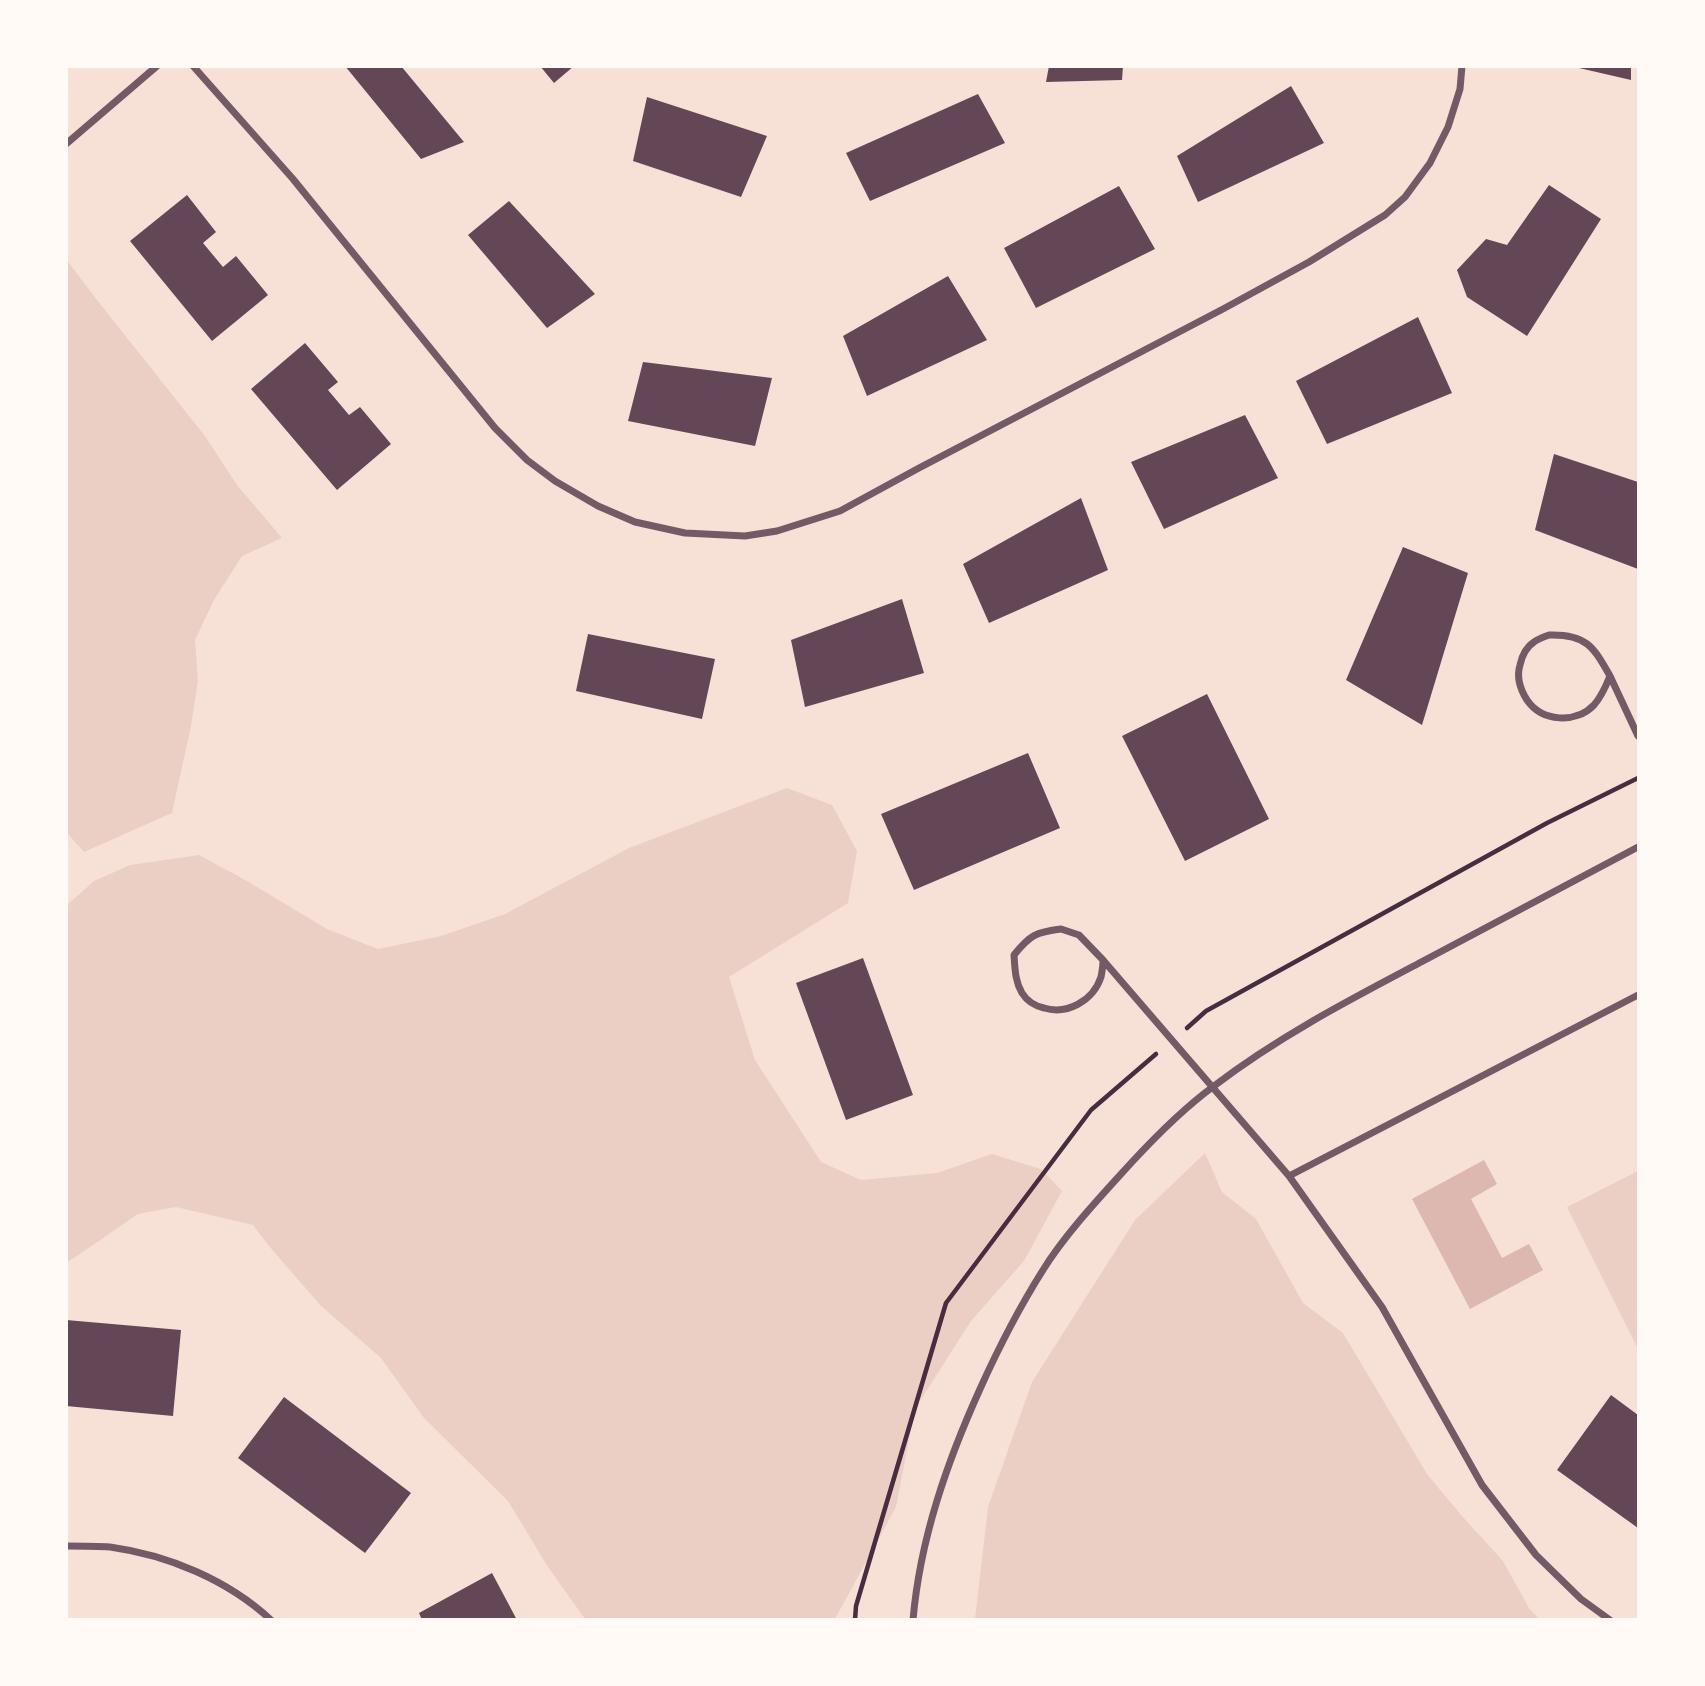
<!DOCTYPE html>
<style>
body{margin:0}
#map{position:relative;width:1705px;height:1686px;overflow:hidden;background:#f7e1d7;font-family:"Varela Round",sans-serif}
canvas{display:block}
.frame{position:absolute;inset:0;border:68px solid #fffaf5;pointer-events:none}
</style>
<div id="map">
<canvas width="1705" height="1686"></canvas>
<div class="frame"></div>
</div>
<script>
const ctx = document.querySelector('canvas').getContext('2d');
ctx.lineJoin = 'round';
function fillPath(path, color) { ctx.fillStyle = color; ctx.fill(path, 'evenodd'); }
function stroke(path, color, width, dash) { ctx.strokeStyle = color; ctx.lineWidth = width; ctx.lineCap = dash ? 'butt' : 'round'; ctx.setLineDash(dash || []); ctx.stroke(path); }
fillPath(new Path2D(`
 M66,259L97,300L205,436L237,485L282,538L242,556L214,600L195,640L198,681L191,726L172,813L84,852L66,832Z
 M787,788L832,805L857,851L848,903L729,977L755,1060L821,1162L861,1180L937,1173L992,1154L1041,1169L1062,1191L1024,1261L971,1321L915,1409L896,1507L835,1619H585L548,1567L508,1501L424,1418L381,1358L321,1306L268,1245L253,1225L176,1207L138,1214L77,1256L67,1262L66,906L94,881L130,865L199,855L247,881L327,929L378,949L441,936L505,914L629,848Z
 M1205,1153L1222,1192L1256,1219L1303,1303L1343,1333L1427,1474L1462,1516L1503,1561L1529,1608L1539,1619H975L988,1507L1032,1382L1135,1220Z
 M1638,1171V1349L1567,1207Z`), '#ebcfc5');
fillPath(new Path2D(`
 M1484,1160L1497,1184L1471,1199L1502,1258L1529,1244L1543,1270L1470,1309L1412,1199Z`), '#dcb8b0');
fillPath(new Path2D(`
 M345,66H401L464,142L421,159Z
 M540,66H574L554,83Z
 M1049,66H1123L1122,80L1046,82Z
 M1579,66H1631V80L1579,68Z
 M1291,86L1324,143L1198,202L1177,156Z
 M978,94L1005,143L870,201L846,153Z
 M647,97L767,136L741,197L633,161Z
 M1549,185L1601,219L1527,336L1467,297L1457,270L1486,239L1507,245Z
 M1119,186L1155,249L1036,308L1004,248Z
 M187,195L216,232L203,243L223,267L236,256L268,295L212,341L130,241Z
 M509,201L595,294L547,328L468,235Z
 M948,276L987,340L867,396L843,336Z
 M1418,317L1452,393L1327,444L1296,381Z
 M305,343L338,382L328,390L349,415L360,407L391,444L337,490L251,389Z
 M643,362L772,378L755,446L628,421Z
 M1245,415L1278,478L1164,529L1131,462Z
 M1554,454L1638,482V569L1535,530Z
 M1081,498L1108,570L989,623L963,564Z
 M1403,547L1468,573L1422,725L1346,680Z
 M902,599L924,673L805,707L791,640Z
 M588,634L715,659L702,719L576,691Z
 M1207,694L1269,819L1185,861L1122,736Z
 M1028,753L1060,828L914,890L881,814Z
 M863,958L913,1095L846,1120L796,983Z
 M66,1320L181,1330L173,1416L66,1406Z
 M1611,1395L1638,1415V1528L1557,1470Z
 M284,1397L411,1493L365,1553L238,1458Z
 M492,1573L517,1620H422L419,1613Z`), '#644757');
stroke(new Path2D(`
 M1187,1028L1206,1011L1547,823L1638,778
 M855,1620L856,1606L946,1303L1091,1110L1156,1054`), '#4a2c40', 4.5);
stroke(new Path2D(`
 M193,66L293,179L495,428L527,460L555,481L598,506L635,522L685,533L745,536L777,531L840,511L919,468L1223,309L1309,262L1385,215L1405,197L1430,163L1448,127L1460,89L1462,66
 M66,144L157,66
 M1549,635C1586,634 1593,646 1610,676C1606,686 1602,696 1594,705C1576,724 1542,722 1527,700C1520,689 1516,678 1520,665C1522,656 1526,647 1534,642C1538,639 1544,637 1549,635Z
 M1610,676L1638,736
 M1061,929L1079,935L1103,960C1103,966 1102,972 1101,977C1093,1001 1067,1015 1044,1008C1035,1006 1027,1001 1022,993C1015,981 1015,969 1014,955C1030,935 1036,932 1061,929Z
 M1103,960L1289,1176L1382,1307L1482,1485L1536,1555L1581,1599L1610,1620
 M1289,1176L1638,995
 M66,1546C81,1546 96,1546 110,1547C168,1555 228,1580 271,1620
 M913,1620C920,1539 947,1462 980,1389C998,1349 1019,1308 1043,1270C1066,1233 1102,1195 1132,1162C1157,1135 1184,1108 1214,1086C1279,1036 1353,998 1425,960C1496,922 1567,885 1638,847`), '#755966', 7);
</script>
